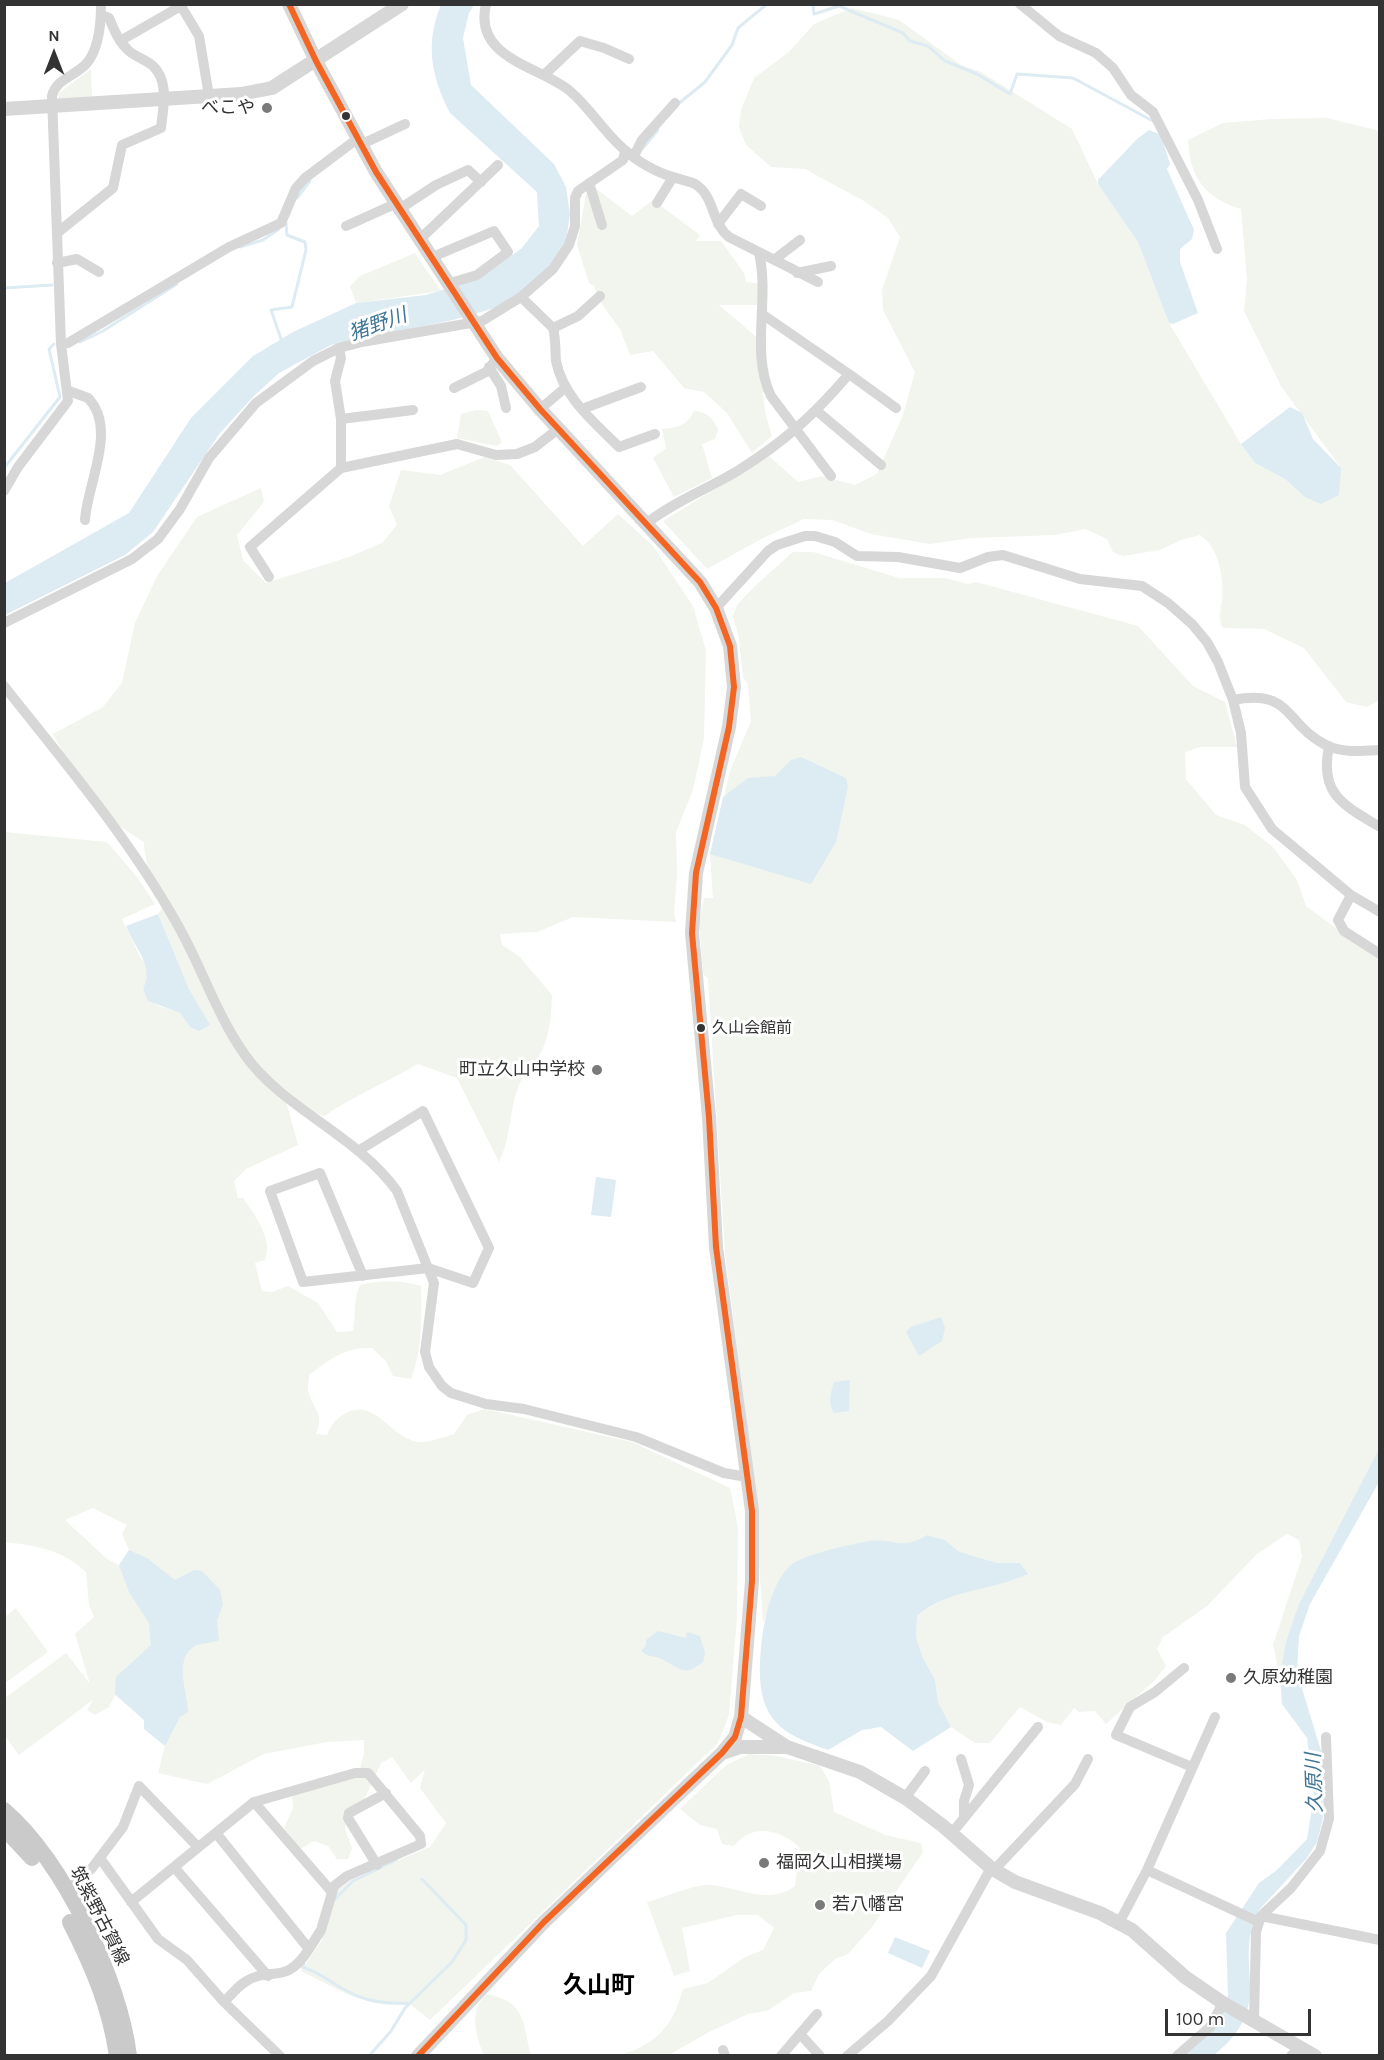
<!DOCTYPE html>
<meta charset="utf-8">
<style>
body{margin:0}
#map{position:relative;width:1384px;height:2060px;overflow:hidden;background:#fff;font-family:Karla,sans-serif}
canvas{display:block}
.frame{position:absolute;inset:0;border:6px solid #333;pointer-events:none}
.north{position:absolute;left:24px;top:24px;width:60px;height:60px;-webkit-text-stroke:4px #fff;paint-order:stroke;rotate:0deg;font-size:16px;font-weight:700;line-height:24px;text-align:center;color:#333}
.north::after{content:'';display:block;margin:auto;width:21px;height:27px;background:#333;clip-path:polygon(50% 0,100% 100%,50% 72%,0 100%)}
.scale{position:absolute;left:1165px;top:2009px;width:146px;height:27px;box-sizing:border-box;border:3px solid #333;border-top:0;padding-left:8px;font-size:18px;line-height:21px;white-space:nowrap;color:#333;-webkit-text-stroke:4px #fff;paint-order:stroke}
</style>
<div id="map">
<canvas width="1384" height="2060"></canvas>
<div class="frame"></div>
<div class="north">N</div>
<div class="scale">100 m</div>
</div>
<script>
const ctx = document.querySelector('canvas').getContext('2d');
ctx.lineJoin = 'round';
function fillPath(path, color) { ctx.fillStyle = color; ctx.fill(path, 'evenodd'); }
function stroke(path, color, width, dash) { ctx.strokeStyle = color; ctx.lineWidth = width; ctx.lineCap = dash ? 'butt' : 'round'; ctx.setLineDash(dash || []); ctx.stroke(path); }
function drawText(font, color, halo, rows, align = 'center') {
  ctx.font = font + ' Karla,"Noto Sans JP",sans-serif'; ctx.lineWidth = 6; ctx.setLineDash([]); ctx.textBaseline = 'middle'; ctx.strokeStyle = halo; ctx.fillStyle = color; for (const [text, x, y, turn = 0] of rows) {
    ctx.save(); ctx.translate(x, y); ctx.rotate((+turn || 0) * Math.PI / 180); ctx.textAlign = isNaN(turn) ? turn : align; if (halo) ctx.strokeText(text, 0, 0); ctx.fillText(text, 0, 0); ctx.restore();
  }
}
fillPath(new Path2D(`
 M852,8L899,20L961,65L981,72L1072,129L1098,184L1138,242L1169,323L1241,444L1255,463L1285,479L1305,497L1341,468L1281,386L1244,311L1247,280L1241,209C1204,198 1190,177 1188,140L1223,123L1271,119L1327,118L1376,130L1379,134L1380,700L1367,707L1346,702L1304,648L1264,629L1223,628C1217,618 1221,611 1222,600C1224,578 1219,547 1200,535L1181,540L1160,550L1123,556L1113,552L1107,539L1085,529L1056,535L971,538L930,544L871,534L833,520L804,519L761,539L707,569L663,521L769,456L798,482L821,476L855,485L877,474L903,415L915,372L883,310L882,290L900,237L888,218L864,201L805,169L771,167L746,145L739,127L741,110L754,78L789,52L814,24Z
 M91,69L92,99L58,101L59,93Z
 M595,188L632,216L653,200L700,235L696,241H721L744,273L746,282L762,284L759,305H719L760,340L768,384L763,394L766,417L772,436L752,453L727,413L704,392L684,388L653,351L630,355L620,329L601,303L603,295L597,294L594,286L589,283L577,245L586,194Z
 M415,253L441,291L356,303L350,286L360,276Z
 M476,410L488,411L502,442L497,446L457,438L461,414Z
 M694,411C707,412 712,417 718,429L715,439L702,444L712,478L674,497L653,458L666,448L662,429C677,428 688,425 694,411Z
 M485,457L510,465L583,546L618,514L653,546L693,606L706,651L704,738L693,790L676,832L677,875L674,913L676,922L573,917L537,932L500,934L502,945L520,957L552,995C551,1017 550,1038 538,1058C533,1067 523,1075 519,1085C509,1110 511,1138 499,1162L457,1078L418,1064C387,1082 354,1096 324,1116L286,1101L298,1145L246,1169L234,1181L238,1198H243C255,1216 273,1238 265,1260L255,1263L262,1291L272,1292L288,1286L318,1303L337,1332L353,1331C356,1314 353,1300 360,1285C382,1280 399,1280 421,1286C422,1315 422,1352 411,1379L393,1376L386,1361L372,1348C345,1347 330,1359 309,1375C309,1380 307,1388 309,1394C315,1413 324,1411 316,1434L327,1435C330,1426 336,1419 344,1414C375,1396 390,1438 418,1442C428,1443 444,1437 454,1434L467,1415L485,1409L632,1442L730,1488L738,1527L737,1617L729,1715L718,1743L430,2020L410,2004C369,2010 337,1989 301,1971L322,1940L332,1894L351,1880L430,1847L446,1823L420,1788L425,1769L411,1783L392,1757L381,1763L364,1800L347,1813L345,1829L352,1848L348,1859H337L328,1846L314,1841L300,1849L284,1828L293,1808L292,1795L358,1775L364,1754V1740L327,1742L264,1754L207,1784L158,1773L165,1746L144,1729V1720L115,1695L109,1707L95,1715L87,1710L93,1700L19,1755L5,1736V1698L66,1653L90,1684L75,1634L94,1617L89,1605L86,1572C61,1549 38,1546 5,1542V832L107,842L137,877L155,904L122,919L140,957L147,965L148,978L143,989L156,1005L180,1013L190,1027L209,1025L189,989L158,914L169,899C152,880 145,867 144,842L102,815L69,764L53,734L103,707L122,683L135,623L157,576L197,517L261,488L264,502L237,535L243,560L266,583L349,557L382,543L397,525L389,506L401,470L440,475ZM93,1508L127,1525L122,1534L129,1550L119,1565L107,1559L65,1520Z
 M793,552H813L899,578H945L968,584L976,582L1138,626L1193,686L1225,702L1237,747H1200L1185,752L1186,779L1216,815L1245,825L1274,848L1297,880L1306,906L1379,960V1455L1299,1604L1280,1676L1273,1645L1302,1557L1299,1540L1287,1534L1257,1554L1207,1606L1163,1637L1157,1649L1166,1666L1155,1680L1106,1724L1095,1711L1079,1712L1074,1708L1061,1725L1047,1722L1020,1707L990,1743H975L951,1727L938,1702L935,1680L923,1658L916,1637L917,1616C931,1604 958,1592 977,1588C995,1584 1010,1583 1027,1574L1020,1563H998L976,1557L958,1551L945,1540L927,1535L912,1544L871,1541L775,1590L763,1624L753,1471L725,1253L708,978L703,974L699,922L704,898H713L710,854L730,771L751,721L748,685L743,677L739,638L733,616L737,605L755,586Z
 M16,1608L48,1652L5,1683V1617Z
 M749,1754L777,1756L820,1766L829,1781L834,1812L885,1835L921,1843L923,1852L872,1927L848,1954L835,1959L819,1974L811,1991L794,1993L767,2011L748,2014L709,2032L669,2055H619C655,2046 674,2025 683,1989L708,1983L745,1957L763,1950L774,1928L758,1915H737L682,1928L690,1971L674,1976L647,1902C663,1898 694,1884 710,1885C739,1887 769,1906 795,1886L800,1848C780,1829 752,1823 734,1846L722,1844L717,1829L700,1825L680,1809L725,1766Z
 M487,1994C528,2002 522,2025 531,2055H484C476,2037 468,2009 487,1994Z`), '#f1f5ed');
fillPath(new Path2D(`
 M441,5H474L469,13L463,38L471,85L554,164L566,187L570,214L565,248L547,269L505,305L453,320L331,345L279,373L254,396L220,433L153,532L125,555L5,615V583L129,513L191,418L253,356L293,332L356,303L426,295L481,278L522,248L539,226L537,192L450,113C431,76 425,43 441,5Z
 M1149,130L1161,135L1170,164L1167,169L1194,230L1192,239L1180,249V262L1198,313L1173,324L1169,323L1138,242L1098,184V180L1137,139Z
 M1290,407L1302,413L1313,439L1341,468L1339,495L1321,504L1305,497L1285,479L1255,463L1241,444Z
 M801,757L846,778L848,787L836,842L811,884L710,854L723,797L748,778L775,776L791,760Z
 M158,914L189,989L210,1025L199,1031L190,1027L180,1013L148,1001L143,989C155,965 135,950 126,926Z
 M596,1177L616,1180L611,1217L591,1215Z
 M941,1317L945,1328L942,1341L919,1356L906,1332L911,1327Z
 M850,1380L849,1411L834,1413C827,1402 831,1393 834,1382Z
 M1379,1449V1482L1310,1604L1299,1636L1297,1672L1322,1754L1323,1818L1317,1842L1307,1858L1259,1910C1230,1966 1279,2003 1214,2055L1185,2056L1214,2029L1221,2019L1228,1995L1226,1933L1259,1883L1277,1870L1307,1839L1314,1796L1307,1738L1282,1704L1280,1676L1286,1642L1299,1604Z
 M927,1535L945,1540L958,1551L976,1557L998,1563H1020L1028,1574C992,1591 947,1589 917,1616L916,1637L923,1658L935,1680L938,1702L951,1727L913,1751L881,1727L862,1730L828,1750C788,1736 762,1724 760,1677C759,1645 766,1587 791,1565C804,1554 853,1544 870,1541C895,1538 900,1551 927,1535Z
 M129,1550L147,1558L175,1580L194,1570L202,1571L220,1590L223,1604L217,1621L219,1640C211,1644 199,1642 192,1648C174,1662 188,1694 188,1712L180,1717L165,1746L144,1729V1720L115,1694L116,1677L151,1645L149,1623L129,1592L119,1565Z
 M658,1631L686,1638L687,1632L700,1636L705,1653L703,1662C682,1679 679,1666 659,1658C652,1656 647,1656 641,1651L646,1646V1640Z
 M895,1937L930,1951L922,1968L888,1953Z`), '#ddebf3');
stroke(new Path2D(`
 M813,4L814,14L839,6L903,33L910,41L928,46L945,61L977,74L1010,94L1017,74L1073,78L1153,121
 M678,104L705,82L732,45L738,28L767,4
 M643,148L658,130
 M297,198L310,181
 M240,247L263,240L279,229
 M4,288L52,285
 M80,342L103,331L177,284
 M282,342L271,310L292,307L306,250L305,242L287,235L286,223
 M4,468L60,397L49,349L54,344
 M334,1900L353,1881L396,1860
 M304,1964L302,1967C320,1972 331,1983 347,1991C367,2002 387,2004 410,2003
 M369,2056L391,2031L405,2008L452,1962L466,1940V1925L422,1879`), '#ddebf3', 3);
stroke(new Path2D(`
 M486,4C473,59 540,66 570,91C591,109 605,134 626,151C638,162 658,173 673,177C681,180 689,181 695,184C715,196 711,223 729,237L818,282
 M1020,4L1059,36L1096,53L1113,68L1131,95L1153,112L1198,200L1217,249
 M120,41L181,6L199,36L209,96
 M544,75L580,41L604,48L629,59
 M360,145L405,124
 M634,156L642,140L675,103
 M589,183L602,225
 M657,203L673,177
 M398,210L436,185L468,170L481,182
 M718,224L741,194L761,206
 M346,226L395,204
 M57,233L113,188L122,145L161,128C163,108 170,81 152,65C145,59 135,57 128,50C118,41 114,29 109,18L101,15
 M419,240L498,165
 M759,253C770,300 750,352 771,396L831,476
 M430,258L494,231L508,252L477,275L447,284
 M774,260L800,240
 M57,263L77,259L99,272
 M797,273L831,266
 M521,297L553,328C556,339 555,350 556,361C563,397 594,422 619,447L655,434
 M553,328L578,316L600,296
 M61,344L68,343L229,247L281,223L296,188L305,178L357,139
 M339,348L341,358L335,381L341,419V468
 M489,367L501,386L506,408
 M849,374L896,408
 M454,388L486,372L497,358
 M69,391L88,398C118,429 87,484 85,520
 M540,409L565,388
 M582,409L641,387
 M817,411L881,465
 M341,419L413,410
 M4,491L18,467L68,401L61,344L52,96C56,79 75,76 86,64C99,50 101,23 101,4
 M647,523C675,501 708,489 739,470C785,441 813,416 849,374L762,314
 M269,577L250,547L341,468L457,444L496,455L517,454L535,447L558,429
 M716,608L768,551L777,545L805,536H815L835,542L857,556L898,557L960,568L988,557L1003,555L1080,579L1142,586L1168,603L1192,624L1207,642L1218,662L1233,700L1241,733L1245,787L1272,829L1351,895L1380,912
 M4,623L132,559L158,539L180,509L209,458L256,403L313,361L339,348L362,342L482,321L521,297L553,269L569,245L575,226V198L578,191L623,160L625,151
 M4,686C65,763 128,837 176,922C201,965 216,1014 245,1055C282,1108 357,1135 397,1191L434,1283L425,1352L429,1367L442,1386L451,1393L486,1404L524,1409L636,1437L724,1473L747,1477
 M1233,700C1293,688 1284,725 1328,746C1344,753 1363,751 1380,750
 M1329,746C1319,794 1343,805 1380,827
 M1351,895L1338,920L1344,931L1380,954
 M358,1151L423,1111L489,1248L473,1283L428,1268L303,1282L270,1191L320,1173L363,1276
 M1184,1668L1155,1692L1130,1707L1116,1735L1192,1767
 M961,1759L969,1785L964,1801V1817
 M905,1798L925,1771
 M254,1802L331,1891
 M216,1833L309,1949C285,1987 271,1965 245,1982C237,1987 231,1995 224,2002
 M952,1833L1038,1727
 M100,1858L158,1939L187,1960L224,2002L280,2056
 M377,1865L348,1818L349,1813L386,1793
 M174,1867L268,1976
 M994,1870L1075,1784L1088,1759
 M1147,1870L1259,1922
 M66,1892L92,1868L123,1827L139,1786L197,1846
 M131,1902L254,1802L355,1773H368L420,1836L421,1844L347,1876L334,1886L321,1930L309,1949
 M1261,1916L1380,1940
 M1119,1923L1147,1870L1215,1717
 M1254,2021L1256,1932L1261,1916L1291,1888L1320,1851L1329,1819L1326,1737
 M801,2035L820,2056
 M723,2050L725,2056
 M781,2056L817,2014
 M847,2056L888,2021L931,1976L991,1868
 M1177,2056L1210,2027L1223,2003
 M1291,2056L1300,2047`), '#d7d7d7', 10);
stroke(new Path2D(`
 M289,4L316,61L376,172L497,358L540,409L700,582L716,608L730,646L734,687L729,727L696,873L692,933L709,1117L716,1247L752,1511V1581L741,1717L735,1737L722,1753L544,1922L418,2056
 M4,109L241,94L272,88L402,4
 M741,1717L787,1747L860,1772L907,1799L943,1826L991,1868L1015,1882L1100,1913L1132,1930L1185,1977L1223,2003L1315,2056
 M722,1753L740,1747H785`), '#d7d7d7', 14);
stroke(new Path2D(`
 M4,1810C63,1860 120,1980 129,2056
 M4,1828L32,1858
 M70,1922C92,1965 110,2007 117,2056`), '#cacaca', 16);
stroke(new Path2D(`
 M289,4L316,61L376,172L497,358L540,409L700,582L716,608L730,646L734,687L729,727L696,873L692,933L709,1117L716,1247L752,1511V1581L741,1717L735,1737L722,1753L544,1922L418,2056`), '#f26522', 6);
for (const [x, y, r, color] of [
 [267,108,6,"#7a7a7a"],
 [346,116,5,"#333"],
 [701,1028,5,"#333"],
 [597,1070,6,"#7a7a7a"],
 [1231,1678,6,"#7a7a7a"],
 [764,1863,6,"#7a7a7a"],
 [820,1905,6,"#7a7a7a"]
]) { const dot = new Path2D(); dot.arc(x, y, r, 0, 2 * Math.PI); ctx.fillStyle = color; ctx.fill(dot); stroke(dot, '#fff', 2); }
drawText('16px', '#333', '#fff', [
 ["久山会館前",712,1028]
], 'left');
drawText('18px', '#333', '#fff', [
 ["べこや",255,108,"right"],
 ["町立久山中学校",585,1070,"right"],
 ["久原幼稚園",1243,1678],
 ["福岡久山相撲場",776,1863],
 ["若八幡宮",832,1905]
], 'left');
drawText('18px', '#333', '#fff', [
 ["筑紫野古賀線",99,1916,63]
]);
drawText('italic 20px', '#3f7597', '#fff', [
 ["猪野川",378,325,-20],
 ["久原川",1315,1783,-92]
]);
drawText('bold 24px', '#000', '#fff', [
 ["久山町",599,1986]
]);
</script>
